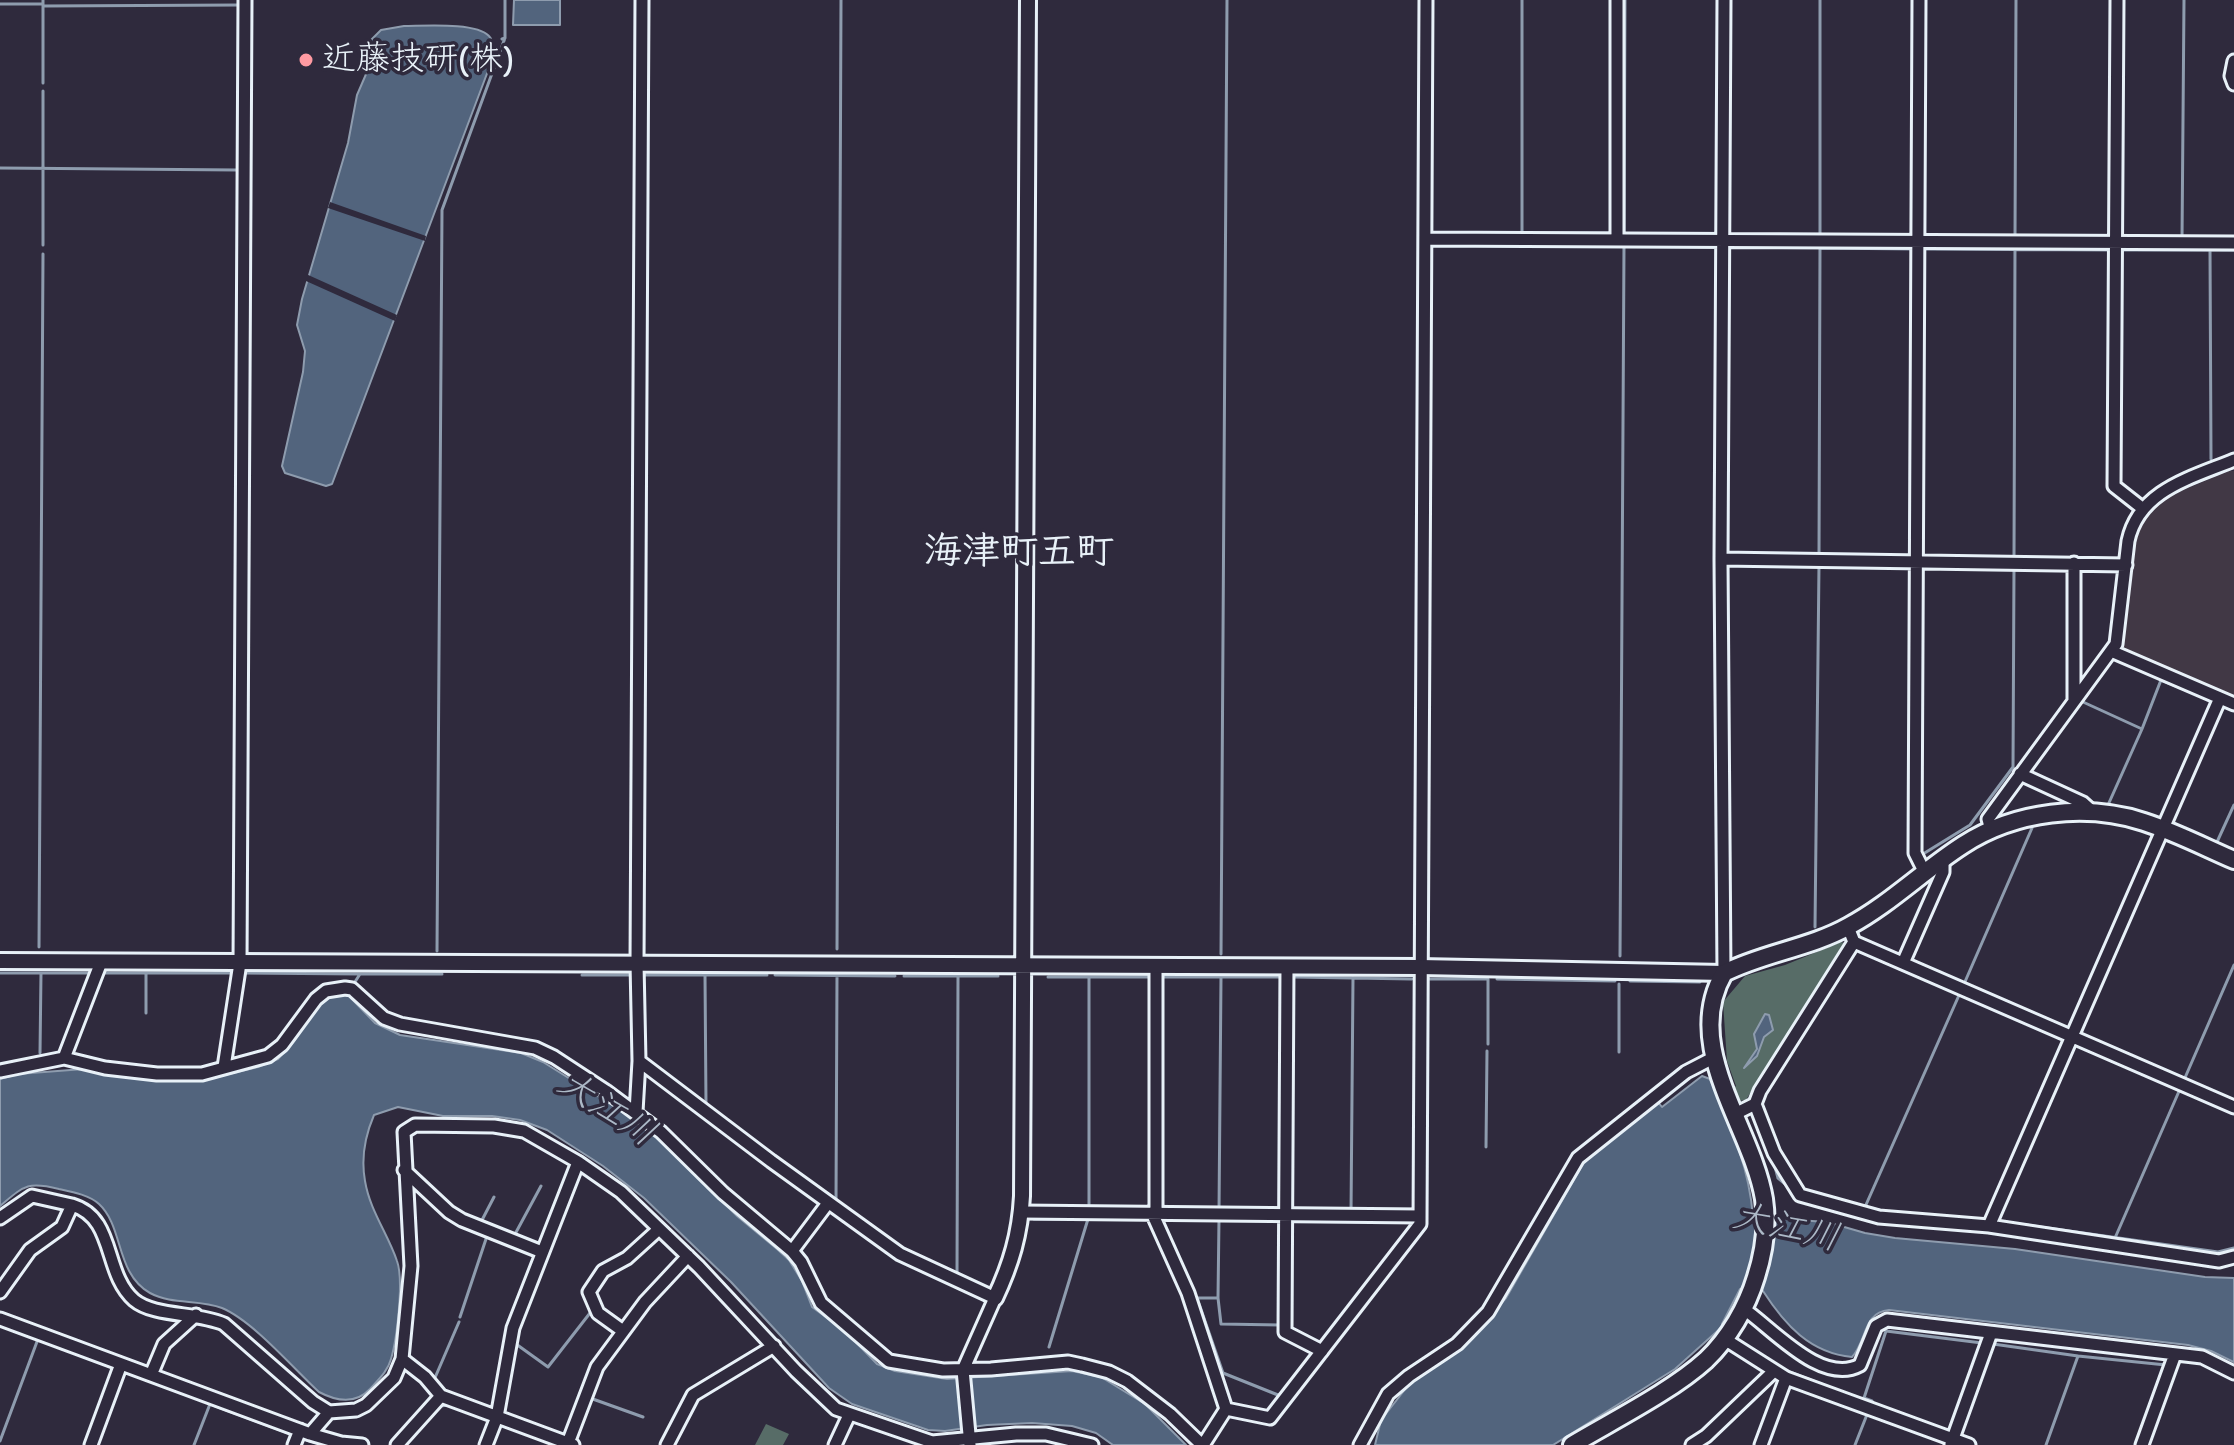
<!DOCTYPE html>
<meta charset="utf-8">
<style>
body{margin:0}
canvas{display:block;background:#2f2a3d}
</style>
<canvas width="2234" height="1445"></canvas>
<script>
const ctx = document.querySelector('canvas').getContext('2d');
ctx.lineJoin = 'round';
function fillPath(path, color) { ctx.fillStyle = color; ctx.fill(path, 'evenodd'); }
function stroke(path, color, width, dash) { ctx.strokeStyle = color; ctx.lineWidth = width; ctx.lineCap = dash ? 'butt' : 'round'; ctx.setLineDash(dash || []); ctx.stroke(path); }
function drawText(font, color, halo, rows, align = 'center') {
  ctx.font = font + ' Itim,"Klee One",sans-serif'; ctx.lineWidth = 7; ctx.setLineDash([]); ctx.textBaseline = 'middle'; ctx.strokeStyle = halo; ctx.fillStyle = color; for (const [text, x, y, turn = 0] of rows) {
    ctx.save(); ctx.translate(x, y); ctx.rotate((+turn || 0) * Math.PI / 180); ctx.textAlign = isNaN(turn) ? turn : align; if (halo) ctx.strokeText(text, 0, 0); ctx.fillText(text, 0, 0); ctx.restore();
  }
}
fillPath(new Path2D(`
 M2229,471H2234V699L2125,653L2123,648L2134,541L2145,514L2162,499Z`), '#413845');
fillPath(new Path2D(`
 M1841,942L1844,943L1746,1100L1738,1101L1732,1089L1736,1086L1727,1061L1723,1002L1745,976L1785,965Z
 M766,1424L789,1434L783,1445H755Z`), '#576c67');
const water = new Path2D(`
 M514,0H560V25H513Z
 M404,26C424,26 476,22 489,36C494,41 493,48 494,55L332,484L326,486L285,473L282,466L303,372L305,351L297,325L302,299L348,143L357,95L370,65L371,40L381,30Z
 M334,993L349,996L375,1023L400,1035L521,1053L543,1062L628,1115L655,1135L737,1216L777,1249L789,1260L802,1281L812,1307L845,1331L877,1364L895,1371L947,1379L1072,1371L1101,1377L1145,1404L1186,1445H1113L1096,1433L1072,1426L1032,1423L987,1425L945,1431L928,1430L852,1404L829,1388L731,1282L644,1198L603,1166L547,1130L520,1120L492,1116H443L398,1107L374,1115C365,1136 361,1159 365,1181C370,1211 388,1234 397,1261C404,1280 397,1339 391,1359C388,1371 378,1380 370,1389C355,1405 336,1401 319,1392C293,1368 253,1321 222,1308C199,1299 172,1305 150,1293C115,1273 124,1227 99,1204C89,1195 73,1192 59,1189C27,1181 24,1186 0,1206V1079L18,1074L84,1069L161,1080H204L258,1067L278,1059L295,1040L316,1008Z
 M1765,1014L1769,1015L1773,1030L1764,1037L1757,1056L1744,1068L1757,1049L1754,1034Z
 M1702,1076L1710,1079C1730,1125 1749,1165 1753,1217L1827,1222L1865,1233L1895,1238L2015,1249L2205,1277L2234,1278V1362L2211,1351L2188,1345L1889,1310C1863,1312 1867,1341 1852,1357C1810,1353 1785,1325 1763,1291L1740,1289L1722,1324L1723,1326L1675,1369L1553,1445H1375L1381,1420L1410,1383L1468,1341L1506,1298L1583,1164L1597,1150L1658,1102L1662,1107Z`);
fillPath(water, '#52647d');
stroke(water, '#8e9cae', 2);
fillPath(new Path2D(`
 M330,202L426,236L425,241L328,208Z
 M306,274L397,315L395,321L306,281Z`), '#2f2a3d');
stroke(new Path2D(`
 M43,0V83
 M1522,0V233H1611
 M1820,0V236
 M0,4H43
 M43,6L239,5
 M502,39L505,38V0
 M0,168L237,170
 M1624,236L1625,0
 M2015,237L2016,0
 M2182,239L2184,0
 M43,245V91
 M1821,248L1914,249
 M1922,249L2110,250
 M2120,250H2234
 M2210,250L2211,459
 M1819,554L1820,246
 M2014,556L2015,246
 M1820,567L1913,568
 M1921,568L2013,569
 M2083,702L2142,729L2161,680L2213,701
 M2223,705L2234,710
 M2108,805L2142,729
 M2217,842L2234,805
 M1923,854L1970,825L2013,767L2014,567
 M1815,927L1819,565
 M39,947L43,254
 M837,949L841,0
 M437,951L442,210L505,38
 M1221,954L1227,0
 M1620,956L1624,245
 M0,973H91
 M101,973H233
 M243,973L360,974
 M582,975H633
 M642,975H767
 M705,975L706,1105
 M775,975L895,976
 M904,976H998
 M1048,977H1152
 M1089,977V1206
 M1161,977H1281
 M1293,977L1412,979
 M1430,979H1488V1044
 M1497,979L1615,981
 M1630,981L1700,982
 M1619,984V1052
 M1964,984L2032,828
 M353,985L360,974H442
 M146,1013V973
 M237,1020L245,973
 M40,1053L41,973
 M2184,1080L2234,965
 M1748,1101L1755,1089
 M1486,1147L1487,1051
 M1774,1163L1778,1178L1790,1188
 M1816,1194L1890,1213
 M836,1201L837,976
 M1865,1207L1960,993
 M1219,1211L1221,977
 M1351,1213L1353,978
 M1034,1219H1146
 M1219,1219L1218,1298L1221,1324L1280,1325
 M1973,1219L1986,1220
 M1998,1221L2218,1252L2234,1248
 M481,1222L494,1197
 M514,1236L541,1186
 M2115,1238L2180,1089
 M957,1273L958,976
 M1218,1298H1197L1223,1373L1278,1395
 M460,1317L487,1236L502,1242
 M1736,1340L1755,1352
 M1993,1344L2078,1356
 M515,1347L516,1344L548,1367L590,1313L594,1316
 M1049,1347L1088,1219
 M1782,1369L1860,1399L1864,1398
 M434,1380L459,1322
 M590,1398L643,1417
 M1870,1404L1872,1401L1864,1398L1886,1331L1982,1343
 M467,1412L486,1419
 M500,1424L556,1445
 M301,1438L323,1445
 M0,1441L38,1339
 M194,1445L210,1404L291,1434
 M404,1445L440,1406L449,1405
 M1855,1445L1868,1412
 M2046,1445L2078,1356L2166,1365`), '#8e9cae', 3);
const minor = new Path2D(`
 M1724,0L1721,559L1724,973
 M1919,0L1915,853L1925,873
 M2117,0L2114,486L2142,508
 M2234,61L2231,76L2234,84
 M1425,239L2234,243
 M1617,240V0
 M1721,559L2126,565
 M2074,563V699
 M2111,651L2234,704
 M2020,774L2083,803L2093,812
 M1991,830L1988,819L2116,644L2128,541C2139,490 2191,478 2234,460
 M1848,927L1854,942L2234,1107
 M1903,963L1943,872V859
 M1156,966V1215
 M1287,966L1285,1332L1322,1351
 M64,1058L101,962
 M639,1061L771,1161L900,1254L995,1298L963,1370L970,1445
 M224,1067L240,963L245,0
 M0,1071L64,1058L105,1068L157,1074H202L268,1056L282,1045L316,999L326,991L345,988L352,989L384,1018L400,1024L535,1048L554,1057L606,1091L661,1132L723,1193L792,1251L801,1262L821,1303L889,1361L943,1370L991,1369L1068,1362L1082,1365L1109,1372L1127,1381L1170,1414L1202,1445
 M1755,1104L1774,1153L1800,1195L1879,1217L1989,1226L2219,1261L2234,1257
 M636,1112L639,1061L637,963L642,0
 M1735,1114L1755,1104L1760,1091L1854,942
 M404,1170L449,1212L462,1220L542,1252
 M1021,1212L1420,1216
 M1153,1215L1188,1293L1226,1409
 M0,1218L32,1196L72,1205
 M1989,1226L2220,698
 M792,1251L828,1203
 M0,1292L30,1250L62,1227L72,1205C116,1218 103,1273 134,1300C154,1317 197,1312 224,1324L313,1402L329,1412L356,1410L366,1405L394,1378L402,1359L411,1266L404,1132L415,1125L494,1126L524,1131L578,1162L621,1192L699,1267L796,1371L836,1409L932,1442L1016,1434H1046L1092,1445
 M1744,1309C1773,1329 1822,1386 1860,1365L1876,1326L1887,1320L2202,1357L2234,1373
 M0,1319L310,1434L341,1443L362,1445
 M623,1331L598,1313L589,1292L603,1271L627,1258L659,1229
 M1723,1338L1786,1378L1969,1445
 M402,1359L425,1377L441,1396
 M151,1375L164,1344L196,1315
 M1226,1409L1270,1418L1420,1224L1426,0
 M310,1434L329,1412
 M568,1443L597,1367L645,1302L688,1256
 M1951,1444L1991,1333
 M91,1445L121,1364
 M294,1445L300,1430
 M397,1445L441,1396L573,1445
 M486,1445L497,1417L513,1328L578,1162
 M667,1445L693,1395L774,1346
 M835,1445L849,1415
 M1203,1445L1226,1409
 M1360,1445L1388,1394L1409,1376L1457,1344L1488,1312L1578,1158L1686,1072L1713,1058
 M1692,1445L1706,1436L1774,1371
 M1761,1445L1786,1378
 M2142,1445L2175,1354`);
const tertiary = new Path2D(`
 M0,961L1420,967L1724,973
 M995,1298C1011,1264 1020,1234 1022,1196L1028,0`);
const secondary = new Path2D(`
 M1572,1445C1612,1421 1672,1391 1706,1360C1729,1338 1747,1307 1756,1277C1764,1252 1768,1226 1764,1199C1752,1127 1681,1047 1724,973C1763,953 1810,948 1849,926C1890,904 1924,870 1963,845C2015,811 2086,803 2144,822C2175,832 2204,847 2234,860`);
stroke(minor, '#e8f1f8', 17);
stroke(tertiary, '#e8f1f8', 20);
stroke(secondary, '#e8f1f8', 22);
stroke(minor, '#2f2a3d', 11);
stroke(tertiary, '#2f2a3d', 14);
stroke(secondary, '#2f2a3d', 16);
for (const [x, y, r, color] of [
 [306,60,8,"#ff9aa2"]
]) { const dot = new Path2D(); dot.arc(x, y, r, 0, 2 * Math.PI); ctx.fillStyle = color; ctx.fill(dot); stroke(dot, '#2f2a3d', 3); }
drawText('34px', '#e8f1f8', '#2f2a3d', [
 ["近藤技研(株)",322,60]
], 'left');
drawText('italic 36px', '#acb9c7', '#2f2a3d', [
 ["大江川",606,1110,33],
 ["大江川",1786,1229,13]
]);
drawText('bold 38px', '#e8f1f8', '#2f2a3d', [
 ["海津町五町",1019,553]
]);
</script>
